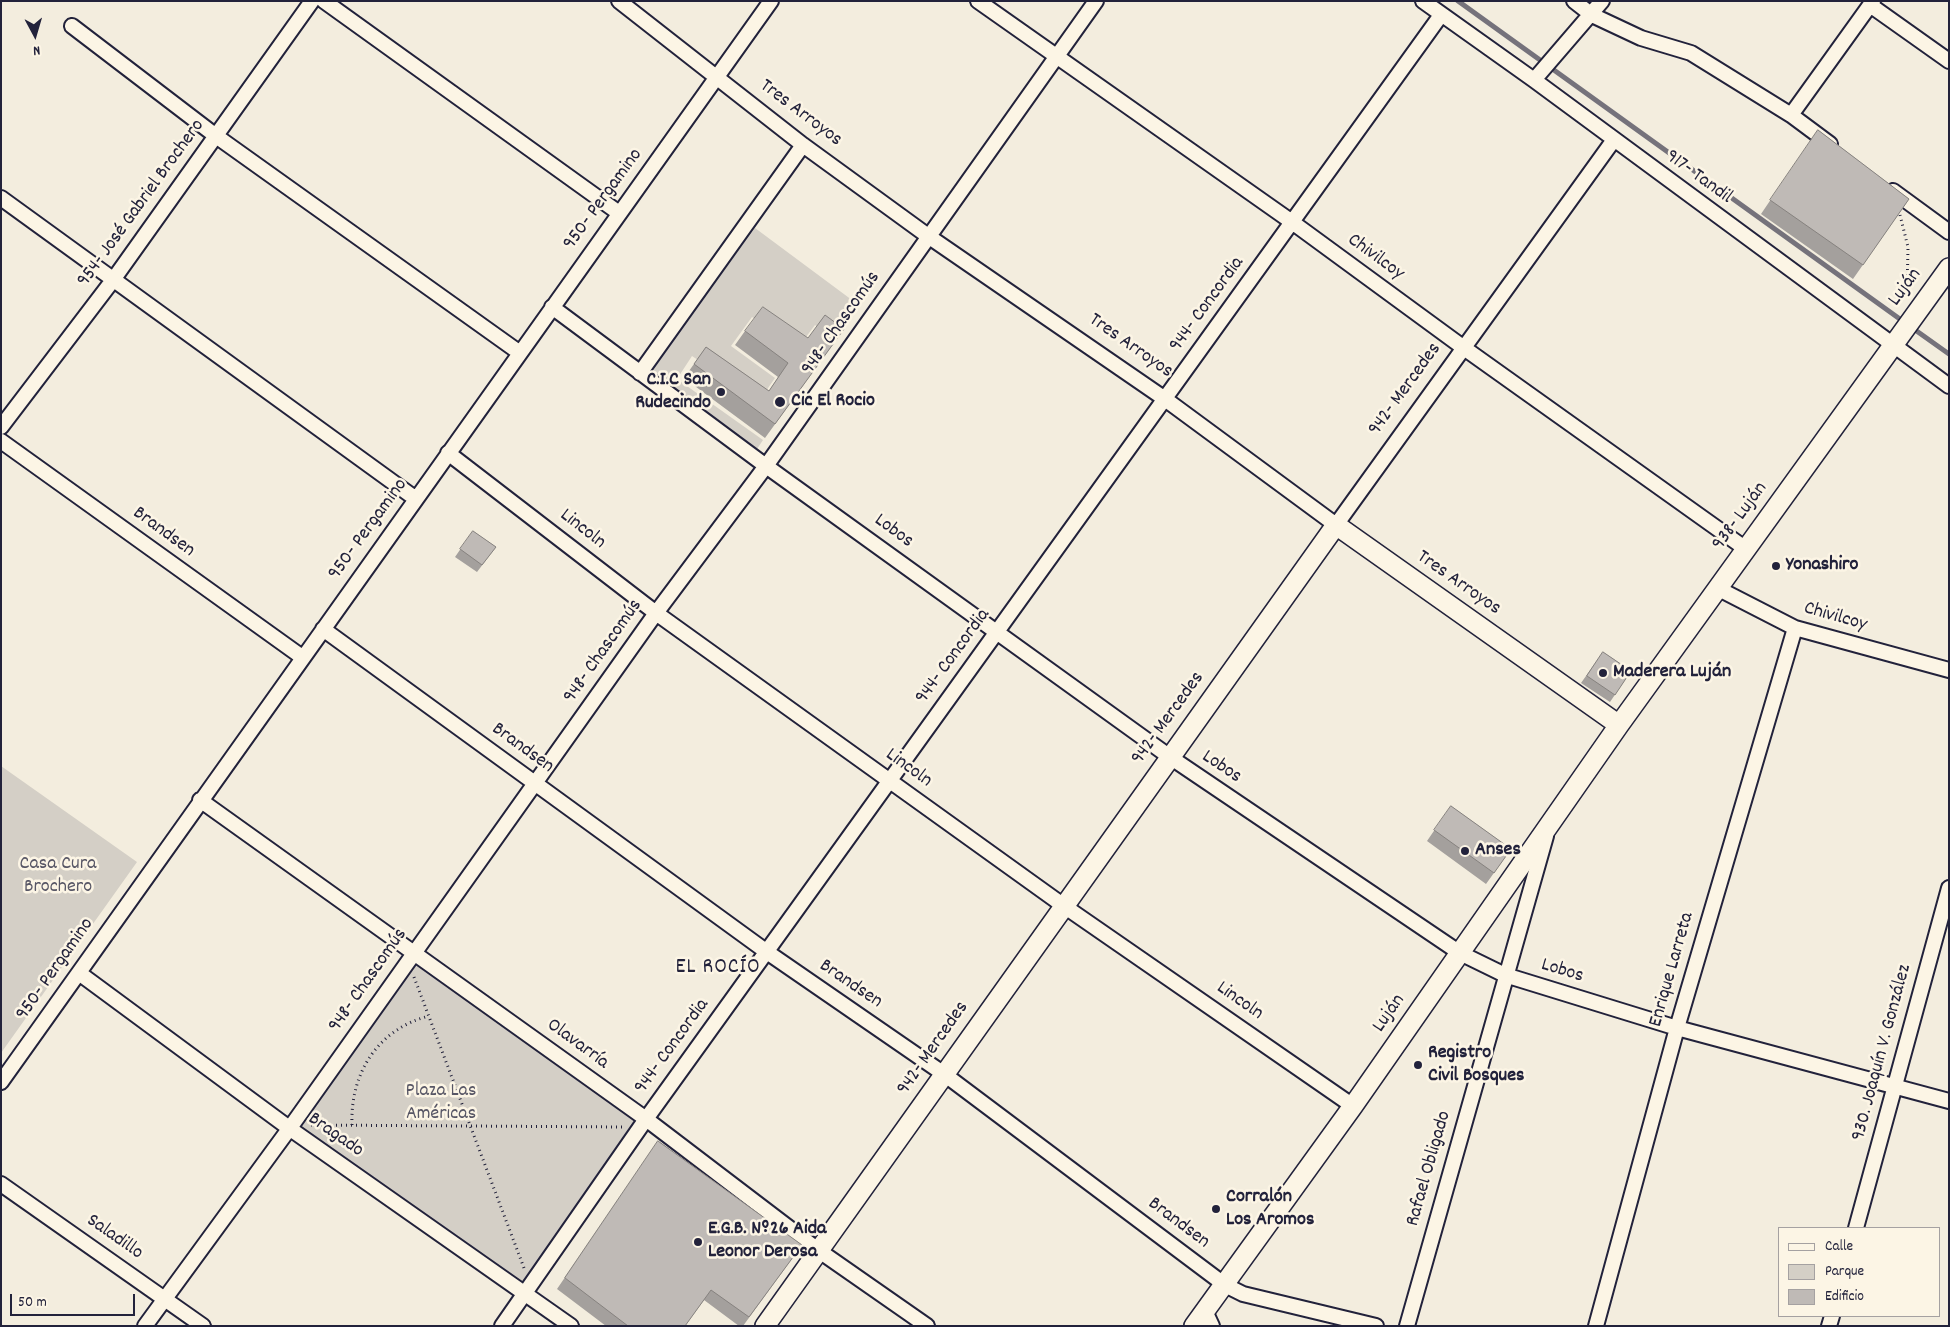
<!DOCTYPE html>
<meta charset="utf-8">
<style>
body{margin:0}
#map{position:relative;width:1950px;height:1327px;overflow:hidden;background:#f3edde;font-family:Dekko,sans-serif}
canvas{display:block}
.frame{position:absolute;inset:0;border:2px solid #22223b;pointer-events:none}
.legend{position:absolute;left:1778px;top:1227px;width:162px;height:90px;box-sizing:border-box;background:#fcf5e5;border:1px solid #a5a1a1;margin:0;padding:6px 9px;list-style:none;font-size:15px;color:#22223b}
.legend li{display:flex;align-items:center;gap:10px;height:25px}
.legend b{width:25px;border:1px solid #a5a1a1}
.north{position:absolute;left:10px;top:10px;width:50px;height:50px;-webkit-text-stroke:4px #fcf5e5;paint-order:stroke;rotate:174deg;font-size:14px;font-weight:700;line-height:20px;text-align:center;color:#22223b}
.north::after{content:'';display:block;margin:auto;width:18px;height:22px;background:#22223b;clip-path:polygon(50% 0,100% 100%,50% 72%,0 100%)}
.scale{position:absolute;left:10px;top:1294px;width:125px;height:22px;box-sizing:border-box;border:2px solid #22223b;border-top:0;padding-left:6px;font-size:15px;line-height:18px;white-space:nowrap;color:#22223b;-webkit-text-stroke:4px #fcf5e5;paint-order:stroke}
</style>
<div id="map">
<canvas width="1950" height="1327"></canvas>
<div class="frame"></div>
<ul class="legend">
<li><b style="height:6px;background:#fcf5e5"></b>Calle</li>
<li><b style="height:14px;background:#d4cfc6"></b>Parque</li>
<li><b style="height:14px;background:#bfbab6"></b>Edificio</li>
</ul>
<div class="north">N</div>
<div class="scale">50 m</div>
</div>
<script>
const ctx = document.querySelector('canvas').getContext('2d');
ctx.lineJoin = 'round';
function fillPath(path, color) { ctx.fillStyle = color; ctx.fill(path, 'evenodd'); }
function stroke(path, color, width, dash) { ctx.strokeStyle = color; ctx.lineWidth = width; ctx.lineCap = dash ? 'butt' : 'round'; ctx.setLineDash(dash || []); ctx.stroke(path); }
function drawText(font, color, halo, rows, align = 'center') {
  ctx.font = font + ' Dekko,sans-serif'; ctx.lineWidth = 5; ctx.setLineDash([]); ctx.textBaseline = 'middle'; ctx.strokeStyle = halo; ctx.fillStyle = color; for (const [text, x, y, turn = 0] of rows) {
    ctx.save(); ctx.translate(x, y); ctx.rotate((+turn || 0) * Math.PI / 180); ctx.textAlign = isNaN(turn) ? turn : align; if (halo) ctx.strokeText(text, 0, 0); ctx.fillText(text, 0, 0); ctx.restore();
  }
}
fillPath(new Path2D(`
 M755,228L860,306L833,339L815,325L797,349L752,317L731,346L775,378L759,401L692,356L677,379L763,440L757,449L650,371Z
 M1,766L137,862L1,1053Z
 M413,952L646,1119L526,1292L289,1128Z`), '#d4cfc6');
stroke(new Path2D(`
 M1458,1L1904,322
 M1911,327L1949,354`), '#75727b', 5);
const minor = new Path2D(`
 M324,1L619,213
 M619,1L803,145L928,236L1165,399L1336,525L1613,141
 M978,1L1292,222L1464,348L1746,549
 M1423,1L1534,80L1949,386
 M1574,1L1592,15L1641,38L1691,53L1791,115L1830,144
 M1870,5L1949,61
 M72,26L216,136L520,353
 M1534,80L1602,1
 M1791,115L1873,1
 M1893,191L1949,232
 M1,198L416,499
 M552,307L766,466L1170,757L1460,953L1505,975L1677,1028L1949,1101
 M640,373L803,145
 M1,427L113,280L312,1
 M1,441L302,657
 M448,453L656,613L1064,906L1353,1106
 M1717,588L1795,628L1949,670
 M323,629L767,952L944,1074L1225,1285L1243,1294L1376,1326
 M200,800L646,1119L818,1250L927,1326
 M79,973L289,1128L571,1326
 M1,1082L771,1
 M1,1184L203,1326
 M1856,1228L1949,888
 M1205,1311L1212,1326
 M145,1326L292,1125L656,613L766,466L1096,1
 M502,1326L646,1119L1441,15
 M1407,1326L1546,836
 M1596,1326L1677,1028L1795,628
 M1829,1326L1832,1316`);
const secondary = new Path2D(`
 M765,1326L1336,525L1619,725
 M1194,1326L1353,1106L1619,725L1949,268`);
stroke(minor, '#22223b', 18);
stroke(secondary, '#22223b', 22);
stroke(new Path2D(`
 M1900,215L1908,247L1907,295
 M414,977L524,1268
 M311,1125L623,1127
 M352,1125C350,1073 378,1029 429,1016`), '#22223b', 3, [1, 4]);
stroke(minor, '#fcf5e5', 14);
stroke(secondary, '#fcf5e5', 19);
fillPath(new Path2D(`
 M1818,130L1909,199L1853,279L1761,214Z
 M844,329L765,438L684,378L706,347L769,391L778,377L735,345L745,331L808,338Z
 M473,531L496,547L477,572L455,557Z
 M1603,652L1631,671L1610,702L1581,683Z
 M1451,806L1511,849L1486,884L1427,841Z
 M658,1141L802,1245L743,1326H739L704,1300L685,1326H606L557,1289Z`), '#a4a09d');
const building = new Path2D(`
 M1818,130L1909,199L1863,265L1770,200Z
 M763,307L808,338L825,315L844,329L775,424L694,364L706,347L769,391L788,363L745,331Z
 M473,531L496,547L482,565L460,549Z
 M1603,652L1631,671L1615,695L1587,676Z
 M1451,806L1511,849L1494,873L1434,830Z
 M658,1141L802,1245L749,1317L711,1290L685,1326H628L565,1278Z`);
fillPath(building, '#bfbab6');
stroke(building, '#86827f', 1);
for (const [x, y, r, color] of [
 [721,392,5,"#22223b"],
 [780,402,6,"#22223b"],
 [1776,566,5,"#22223b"],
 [1603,673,5,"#22223b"],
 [1465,851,5,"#22223b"],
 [1418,1065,5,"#22223b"],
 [1216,1209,5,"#22223b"],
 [698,1242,5,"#22223b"]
]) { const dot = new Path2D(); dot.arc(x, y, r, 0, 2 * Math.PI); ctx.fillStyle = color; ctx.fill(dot); stroke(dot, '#fcf5e5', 2); }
drawText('20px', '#22223b', '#fcf5e5', [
 ["Tres Arroyos",800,114,37],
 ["917- Tandil",1698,178,36],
 ["950- Pergamino",604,200,-54],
 ["954- José Gabriel Brochero",142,204,-54],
 ["Chivilcoy",1375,258,36],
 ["Luján",1906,288,-54],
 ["944- Concordia",1208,305,-54],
 ["948- Chascomús",842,324,-55],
 ["Tres Arroyos",1130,347,35],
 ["942- Mercedes",1406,390,-54],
 ["938- Luján",1741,517,-54],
 ["950- Pergamino",369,530,-54],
 ["Lincoln",582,530,38],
 ["Lobos",893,532,36],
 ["Brandsen",163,533,36],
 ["Tres Arroyos",1458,584,35],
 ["Chivilcoy",1835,618,16],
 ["948- Chascomús",604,652,-55],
 ["944- Concordia",954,657,-54],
 ["942- Mercedes",1169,719,-54],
 ["Brandsen",522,749,36],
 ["Lobos",1221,768,34],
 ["Lincoln",908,769,36],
 ["950- Pergamino",56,970,-55],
 ["Enrique Larreta",1673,970,-74],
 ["Lobos",1562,972,17],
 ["948- Chascomús",369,981,-55],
 ["Brandsen",850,985,34],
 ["Lincoln",1239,1002,35],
 ["Luján",1390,1014,-55],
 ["Olavarría",577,1045,36],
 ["944- Concordia",673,1047,-54],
 ["942- Mercedes",934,1049,-55],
 ["930. Joaquín V. González",1883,1053,-75],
 ["Bragado",335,1136,35],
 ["Rafael Obligado",1430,1169,-74],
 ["Brandsen",1178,1224,37],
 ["Saladillo",114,1238,35]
]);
drawText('bold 20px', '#22223b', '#fcf5e5', [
 ["C.I.C San",711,381,"right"],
 ["Rudecindo",711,404,"right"],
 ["Cic El Rocio",791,402],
 ["Yonashiro",1786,566],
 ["Maderera Luján",1613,673],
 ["Anses",1475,851],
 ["Registro",1428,1054],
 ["Civil Bosques",1428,1077],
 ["Corralón",1226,1198],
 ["Los Aromos",1226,1221],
 ["E.G.B. Nº26 Aida",708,1230],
 ["Leonor Derosa",708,1253]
], 'left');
drawText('20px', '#575665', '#fcf5e5', [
 ["Casa Cura",58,865],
 ["Brochero",58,888],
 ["Plaza Las",441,1092],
 ["Américas",441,1115]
]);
ctx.letterSpacing = '1px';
drawText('22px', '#22223b', '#fcf5e5', [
 ["EL ROCÍO",718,969]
]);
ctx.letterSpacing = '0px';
</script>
